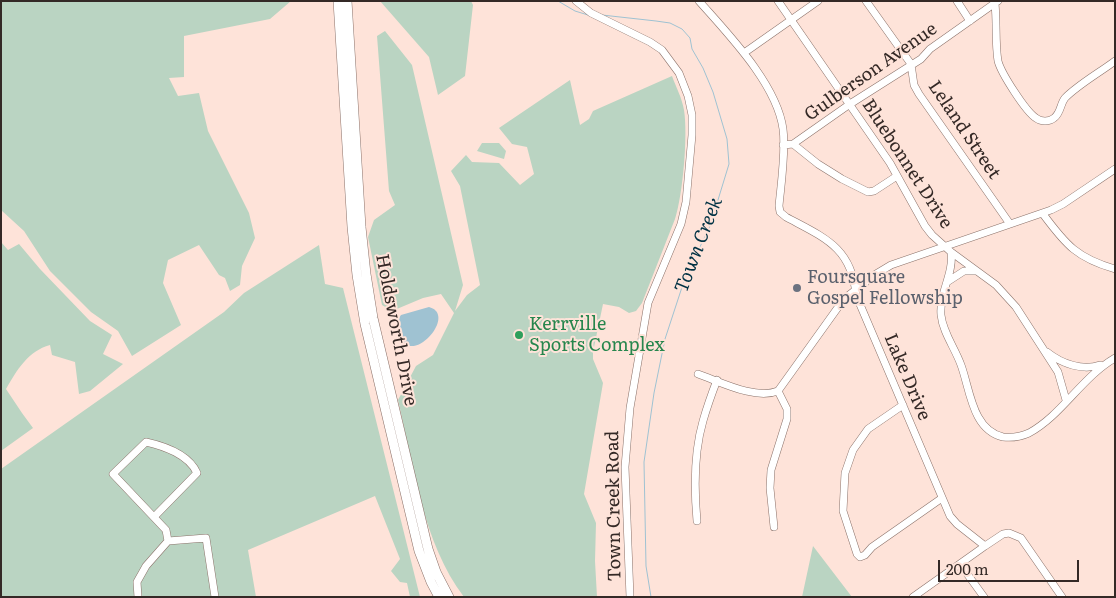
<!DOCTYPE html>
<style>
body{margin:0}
#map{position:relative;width:1116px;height:598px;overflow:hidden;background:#fee3d9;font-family:Literata,serif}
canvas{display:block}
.frame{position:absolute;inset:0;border:2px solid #342926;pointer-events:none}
.scale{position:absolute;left:938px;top:560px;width:141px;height:22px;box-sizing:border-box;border:2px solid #342926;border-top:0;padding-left:6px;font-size:15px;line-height:18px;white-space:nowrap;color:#342926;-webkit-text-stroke:4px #fee3d9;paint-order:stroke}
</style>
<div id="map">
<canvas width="1116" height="598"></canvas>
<div class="frame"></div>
<div class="scale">200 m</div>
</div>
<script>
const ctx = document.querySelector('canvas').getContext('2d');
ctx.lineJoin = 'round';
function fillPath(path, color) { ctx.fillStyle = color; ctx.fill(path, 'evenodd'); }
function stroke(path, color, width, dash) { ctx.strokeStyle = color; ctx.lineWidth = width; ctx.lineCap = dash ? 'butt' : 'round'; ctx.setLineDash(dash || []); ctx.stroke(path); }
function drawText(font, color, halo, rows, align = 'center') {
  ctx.font = font + ' Literata,serif'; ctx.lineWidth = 4; ctx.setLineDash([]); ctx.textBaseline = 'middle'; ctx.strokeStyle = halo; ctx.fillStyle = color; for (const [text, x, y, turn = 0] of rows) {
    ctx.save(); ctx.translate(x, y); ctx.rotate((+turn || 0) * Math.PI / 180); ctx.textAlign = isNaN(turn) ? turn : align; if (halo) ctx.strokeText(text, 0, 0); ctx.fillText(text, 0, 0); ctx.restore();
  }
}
fillPath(new Path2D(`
 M1,1H291L270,19L184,36V77L169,78L178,96L199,93L208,131L249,213L255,238L242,266L240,285L230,291L225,278L219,275L199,245L168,260L163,283L181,325L132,356L118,331L91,312L50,271L24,231L1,210Z
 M380,1H471L473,5L465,76L438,95L429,57Z
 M385,31L412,65L463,285L455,311L467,295L480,285L460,186L451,171L466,155L472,162L499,163L520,185L534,174L527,147L512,144L499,128L570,80L580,125L589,119L593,111L672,76C676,87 682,98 684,110C688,135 683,194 675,219L642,303L636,311L629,313L619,307L603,304L593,352V359L603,383L584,494L596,523L595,561L597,597H464C423,543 413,465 398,400L416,366L433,355L454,313L441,294L423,298L392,311L382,305L368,237L374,220L395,205L389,191L377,36Z
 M482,143H499L506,151L504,159L477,151Z
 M1,242L8,250L19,244L40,269L90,321L112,335L103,354L123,364L90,391L79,394L75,362L52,355L50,345C28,351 17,370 6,389L22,413L33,428L1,451Z
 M319,245L325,284L343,288L420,597H410L407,583L400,582L391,571L400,559L375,496L248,550L256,597H1V469L224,312L244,293Z
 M813,546L852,597H802Z`), '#bad4c2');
fillPath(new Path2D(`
 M429,307C459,315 409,370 400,334C399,327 396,321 401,315Z`), '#9fc2d2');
stroke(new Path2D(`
 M558,1L575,11L588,15
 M602,15L656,21L670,23L682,29L690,38L692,49L703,68L713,92L727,139L729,164L710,226L685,278L665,339L654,393L644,462L646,566L651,597`), '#9fc2d2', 1);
const minor = new Path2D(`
 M576,1L591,13L650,42L662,50L679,73L688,96L692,115V135L686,202L681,224L648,303L630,408L625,467L630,597
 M699,1C728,34 777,84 783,129C786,151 781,184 779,206L780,212L786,217C823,237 852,247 856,295L950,516L957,524L985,546L1003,534L1009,533L1021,538L1062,597
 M778,1L890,163L925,226L932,235L951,252C954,274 939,293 941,315C943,333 955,348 961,365C970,389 972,430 1003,437C1012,438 1020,437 1029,433C1062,415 1081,378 1115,358
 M866,1L911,64L914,85L919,94L1010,224
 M957,1L970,21
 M995,4C997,22 995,43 998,61C1001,73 1026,112 1036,118C1041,122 1049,122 1054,118C1061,113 1060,104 1065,98C1079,84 1099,73 1115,61
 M744,53L818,1
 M793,144L818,164L842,179L868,192L874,191L897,176
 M783,145L793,144L850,104L921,59L930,49L998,1
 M1043,214C1066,245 1077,258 1115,269
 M951,252L996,285L1016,307L1058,372L1066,400
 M947,282L964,271H976
 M1047,352C1062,364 1083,371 1100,365
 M698,374C721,382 755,400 778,391L844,299L876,274L891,265L1051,210L1063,204L1115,169
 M903,405L868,429L853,450L845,473L843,511L857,554L860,557L865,555L872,547L942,498
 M154,517L197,473C189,455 164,446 146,442L113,474L166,530L168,541
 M697,521C694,488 694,452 703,421C707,407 712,393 717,380
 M774,527L770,488L771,470L787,419V409L778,391
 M960,564L984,597
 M138,597L137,582L146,566L168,541L206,538L215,597
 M913,597L985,546`);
const major = new Path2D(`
 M338,1L352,227L357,275L365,324L419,551L431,582L439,597
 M347,1L361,227L366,274L373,318L428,549L436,572L449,597`);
stroke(minor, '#8b726a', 8);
stroke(major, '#8b726a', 10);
stroke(minor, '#fff', 7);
stroke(major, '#fff', 9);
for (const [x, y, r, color] of [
 [797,288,5,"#6b7280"],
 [519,335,5,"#2e9e5b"]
]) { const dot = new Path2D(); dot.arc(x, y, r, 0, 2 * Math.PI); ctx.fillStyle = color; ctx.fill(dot); stroke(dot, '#fee3d9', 2); }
drawText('18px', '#342926', '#fee3d9', [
 ["Gulberson Avenue",871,72,-35],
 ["Leland Street",964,130,56],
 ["Bluebonnet Drive",907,164,57],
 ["Holdsworth Drive",396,330,79],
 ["Lake Drive",907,377,67],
 ["Town Creek Road",614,506,-91]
]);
drawText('18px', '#5b616d', '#fee3d9', [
 ["Foursquare",807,278],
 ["Gospel Fellowship",807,299]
], 'left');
drawText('18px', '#27864d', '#fee3d9', [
 ["Kerrville",529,325],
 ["Sports Complex",529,346]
], 'left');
drawText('italic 19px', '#003244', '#fee3d9', [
 ["Town Creek",699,245,-69]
]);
</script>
